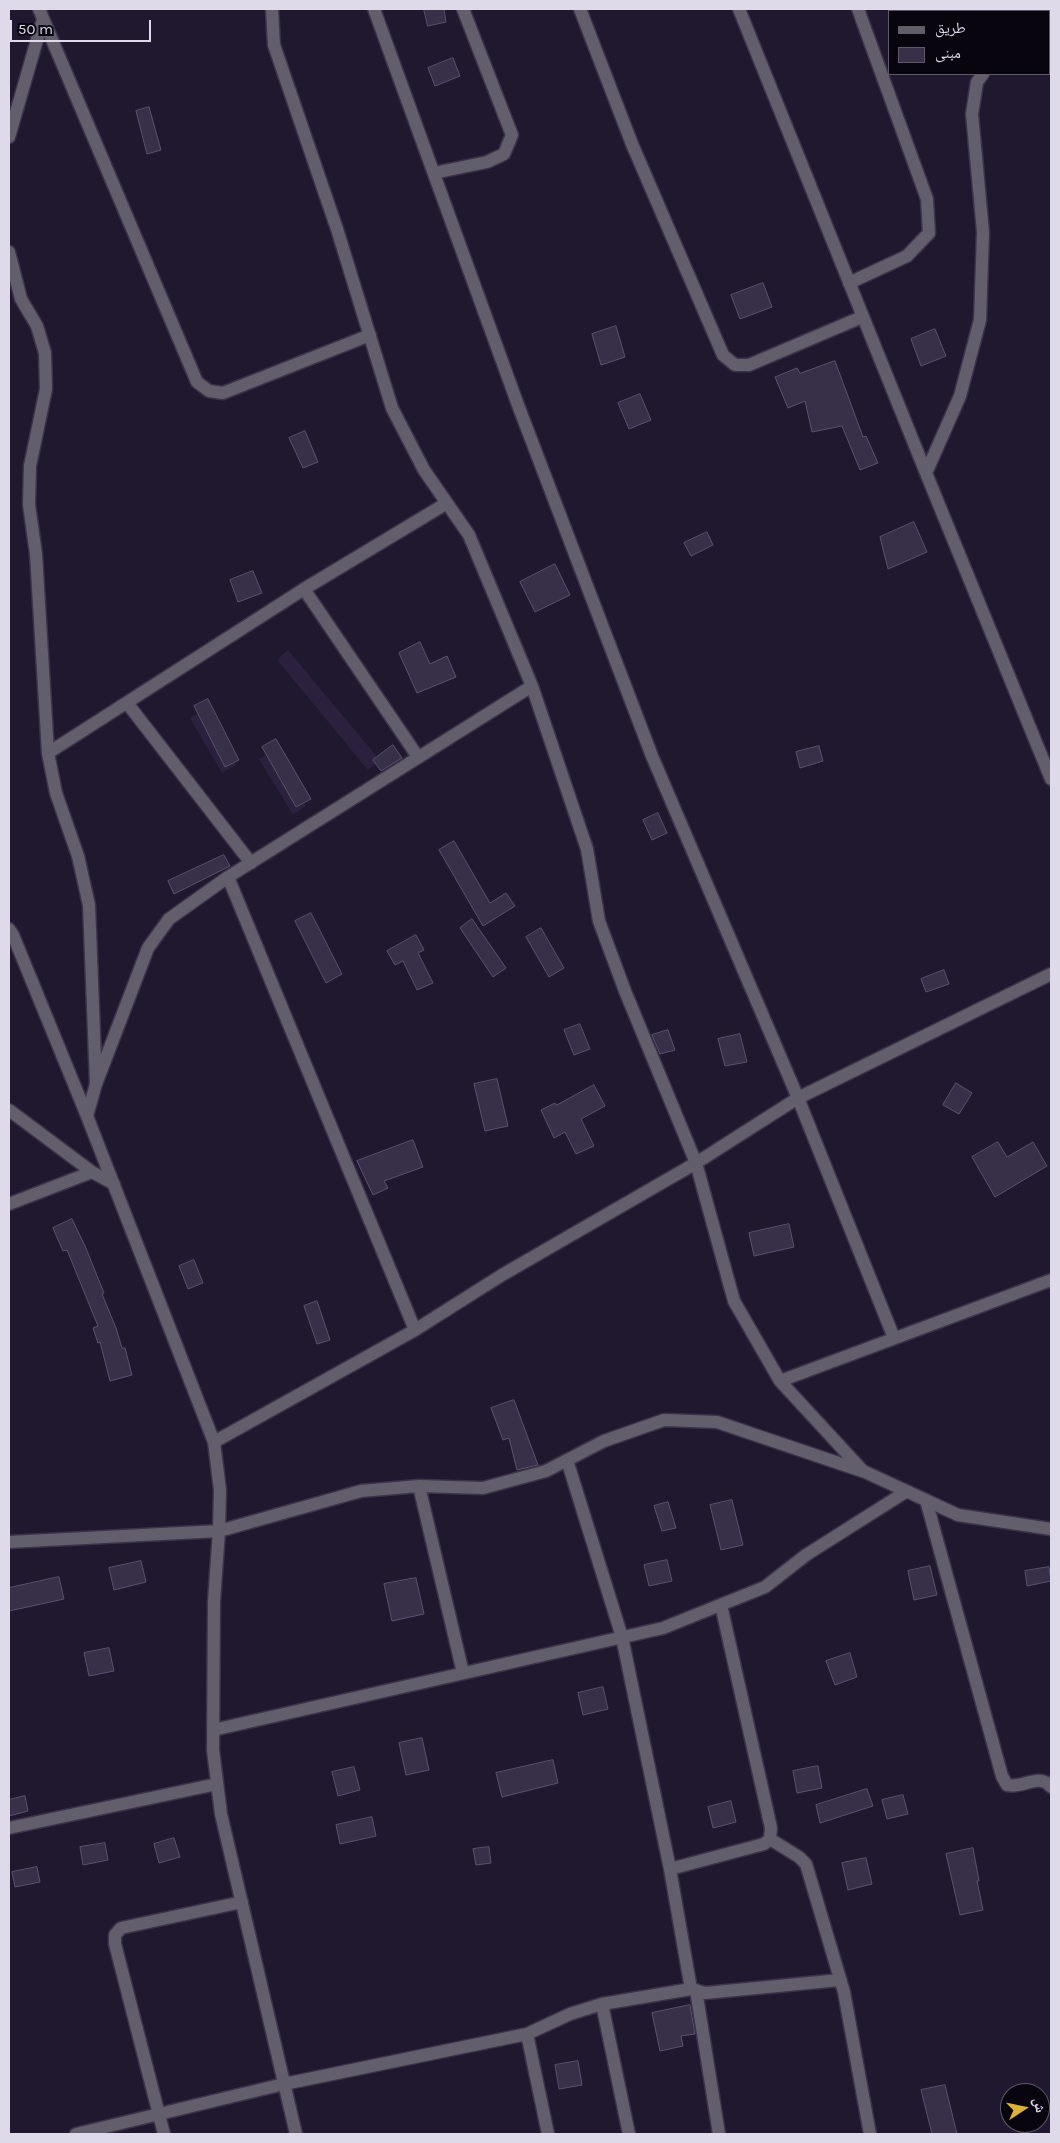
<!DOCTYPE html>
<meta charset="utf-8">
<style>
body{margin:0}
#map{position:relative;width:1060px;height:2143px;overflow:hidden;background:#20182f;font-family:Karla,"Noto Naskh Arabic",sans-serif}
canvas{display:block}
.frame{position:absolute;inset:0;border:10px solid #dfdaea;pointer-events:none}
.legend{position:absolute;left:888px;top:10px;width:162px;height:65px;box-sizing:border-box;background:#08050f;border:1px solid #5e5a67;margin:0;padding:6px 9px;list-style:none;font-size:15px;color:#dfdaea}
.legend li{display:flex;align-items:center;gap:10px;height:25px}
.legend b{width:25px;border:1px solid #5e5a67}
.north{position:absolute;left:1000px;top:2083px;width:50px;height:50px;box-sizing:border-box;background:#08050f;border:1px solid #5e5a67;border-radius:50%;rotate:79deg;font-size:14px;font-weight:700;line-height:20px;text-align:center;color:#dfdaea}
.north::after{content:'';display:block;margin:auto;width:18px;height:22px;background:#dcb233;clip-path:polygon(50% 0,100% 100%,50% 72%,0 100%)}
.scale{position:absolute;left:10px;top:20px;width:141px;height:22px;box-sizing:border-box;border:2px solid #dfdaea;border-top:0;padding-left:6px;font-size:15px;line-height:18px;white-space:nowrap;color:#dfdaea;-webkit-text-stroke:4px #08050f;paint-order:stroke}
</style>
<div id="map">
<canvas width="1060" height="2143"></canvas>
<div class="frame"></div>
<ul class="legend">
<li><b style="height:6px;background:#625e6b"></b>طريق</li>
<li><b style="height:14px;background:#383049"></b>مبنى</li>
</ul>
<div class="north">ش</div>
<div class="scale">50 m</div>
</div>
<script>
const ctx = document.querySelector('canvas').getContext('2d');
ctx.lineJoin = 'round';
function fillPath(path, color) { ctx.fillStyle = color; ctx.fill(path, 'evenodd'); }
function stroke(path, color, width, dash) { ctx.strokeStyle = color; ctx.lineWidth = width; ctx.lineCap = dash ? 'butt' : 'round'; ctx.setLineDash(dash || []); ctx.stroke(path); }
fillPath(new Path2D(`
 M288,650L380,760L368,770L277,660Z
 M203,710L236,765L222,773L190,718Z
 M273,751L306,806L293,815L259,759Z`), '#2b213e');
const building = new Path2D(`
 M424,9H444L446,22L428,26Z
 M453,58L460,76L435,86L428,68Z
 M149,107L161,150L147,154L136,111Z
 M763,283L772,307L740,319L731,295Z
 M616,326L625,357L601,365L592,334Z
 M935,329L946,356L921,366L911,339Z
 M835,361L863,437L866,436L878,463L860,470L842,426L812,432L805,401L788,408L775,377L797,368L800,373Z
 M640,394L651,420L629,429L618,403Z
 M305,431L318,462L303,468L289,438Z
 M914,522L927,552L888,569L880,537Z
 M707,532L713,545L691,556L684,543Z
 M555,564L570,595L535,612L520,582Z
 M253,571L262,593L238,602L230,580Z
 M420,642L430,664L447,656L456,677L417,693L399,653Z
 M208,699L239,760L225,767L194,706Z
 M276,739L311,799L296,807L262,747Z
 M393,745L402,758L381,771L373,760Z
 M819,746L823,761L800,768L796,752Z
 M658,813L667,833L652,840L643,820Z
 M454,841L490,903L506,893L515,906L483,926L439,850Z
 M224,855L230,866L174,894L168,881Z
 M311,913L342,974L326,983L295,921Z
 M472,919L506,968L493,977L460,928Z
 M541,928L564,968L549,977L526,937Z
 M416,935L424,950L418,953L433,983L417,990L403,961L395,965L387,951Z
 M944,970L949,984L926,992L921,979Z
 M580,1024L590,1049L574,1055L564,1030Z
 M668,1030L675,1050L660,1054L652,1035Z
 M740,1034L747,1062L725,1066L718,1039Z
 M497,1079L508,1126L485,1131L474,1084Z
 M956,1083L972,1093L959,1114L943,1105Z
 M594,1085L605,1106L581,1119L594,1146L576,1154L565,1132L554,1138L541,1110L555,1103L556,1105Z
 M413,1140L423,1167L384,1181L388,1188L373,1195L357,1161Z
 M998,1142L1007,1157L1033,1142L1047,1166L995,1197L972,1157Z
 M72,1219L85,1246L104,1293L102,1294L116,1328L122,1348H125L132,1375L110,1381L100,1342L98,1343L93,1328L98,1326L67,1250L63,1251L53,1228Z
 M789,1224L794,1247L754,1256L749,1233Z
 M194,1260L203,1283L188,1289L179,1266Z
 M317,1301L330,1340L317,1344L304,1306Z
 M514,1400L538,1465L517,1470L509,1438L503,1440L491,1408Z
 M732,1500L743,1545L721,1550L710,1505Z
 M668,1502L676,1528L662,1531L654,1506Z
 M667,1560L672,1581L649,1586L644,1565Z
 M141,1561L146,1582L114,1590L109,1568Z
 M930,1566L937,1595L914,1600L908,1571Z
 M1049,1567L1051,1581L1027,1586L1025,1571Z
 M59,1577L64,1599L9,1611V1588Z
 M416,1578L424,1614L392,1621L384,1584Z
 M109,1648L114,1671L89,1676L84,1653Z
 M850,1653L857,1677L835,1685L826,1661Z
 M603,1687L608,1709L583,1715L578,1693Z
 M422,1738L429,1770L406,1775L399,1743Z
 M553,1760L558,1783L502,1797L496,1773Z
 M818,1766L822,1788L797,1793L793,1771Z
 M354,1767L360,1790L338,1796L332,1772Z
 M867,1789L873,1806L820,1823L816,1805Z
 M903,1795L908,1814L887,1819L882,1800Z
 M25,1796L28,1811L9,1816V1800Z
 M731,1801L736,1822L713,1828L708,1807Z
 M372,1817L376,1836L340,1844L336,1825Z
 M174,1838L180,1857L159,1863L154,1844Z
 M105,1843L108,1860L83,1865L80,1847Z
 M489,1847L491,1863L476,1865L473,1849Z
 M973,1848L979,1881H977L983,1910L960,1915L946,1854Z
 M866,1858L872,1884L848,1890L842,1863Z
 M37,1867L40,1882L15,1887L12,1872Z
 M690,2005L695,2034L681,2036L683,2046L660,2051L652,2013Z
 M578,2061L582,2085L559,2089L555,2065Z
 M945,2085L957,2134H932L921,2090Z`);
fillPath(building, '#383049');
stroke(building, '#5b526d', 1);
const street = new Path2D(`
 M39,9L197,382L209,391L223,393L370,335
 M272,9L274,45L337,229L392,408L424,470L469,535L532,686L587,849L599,921L625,991L696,1163L734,1301L780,1381L863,1471L958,1515L1051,1529
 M374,9L518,405L652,756L798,1098L894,1338
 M580,9L632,144L723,355L735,365H749L862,317
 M739,9L926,473L1051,779
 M955,9L956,11
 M1038,11L1040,9
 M9,137L43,19
 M434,173L487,162L504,154L512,135L463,9
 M9,252L21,299L37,326L45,353L46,389L30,466L29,505L36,554L48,753L56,793L78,856L89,905L96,1084
 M849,283L907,256L929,233L927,199L858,9
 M926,473L960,396L980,320L983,232L972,114L977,82L983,74
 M127,703L251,863
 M48,753L304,589
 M418,757L304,589L447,503
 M228,877L415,1330
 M9,929L13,935L87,1116L214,1442L220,1490L219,1531L214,1601L213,1750L221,1814L296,2134
 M9,1110L92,1172L114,1184
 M87,1116L96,1084L148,948L169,919L228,877L532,686
 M9,1204L92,1172
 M780,1381L1051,1280
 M214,1442L415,1330L502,1275L696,1163L798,1098L1051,974
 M567,1460L622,1637L670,1869L691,1989
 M419,1486L463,1673
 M926,1500L1002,1776L1007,1785C1022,1789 1040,1772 1051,1787
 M9,1542L219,1531L361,1491L419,1486L483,1488L546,1471L604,1441L664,1420L717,1422L862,1471
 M213,1730L663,1628L765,1587L806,1555L907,1491
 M9,1828L217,1784
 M770,1839L799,1857L806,1864L844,1992L870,2134
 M670,1869L764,1844L770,1839L771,1828L721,1605
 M696,1990L719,2134
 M602,2004L629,2134
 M527,2034L548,2134
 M76,2134L284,2084L527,2034L570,2014L602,2004L691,1989L705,1993L840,1980
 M164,2134L115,1944V1935L121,1928L242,1902`);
stroke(street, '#3b3349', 15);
stroke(street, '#625e6b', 12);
</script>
